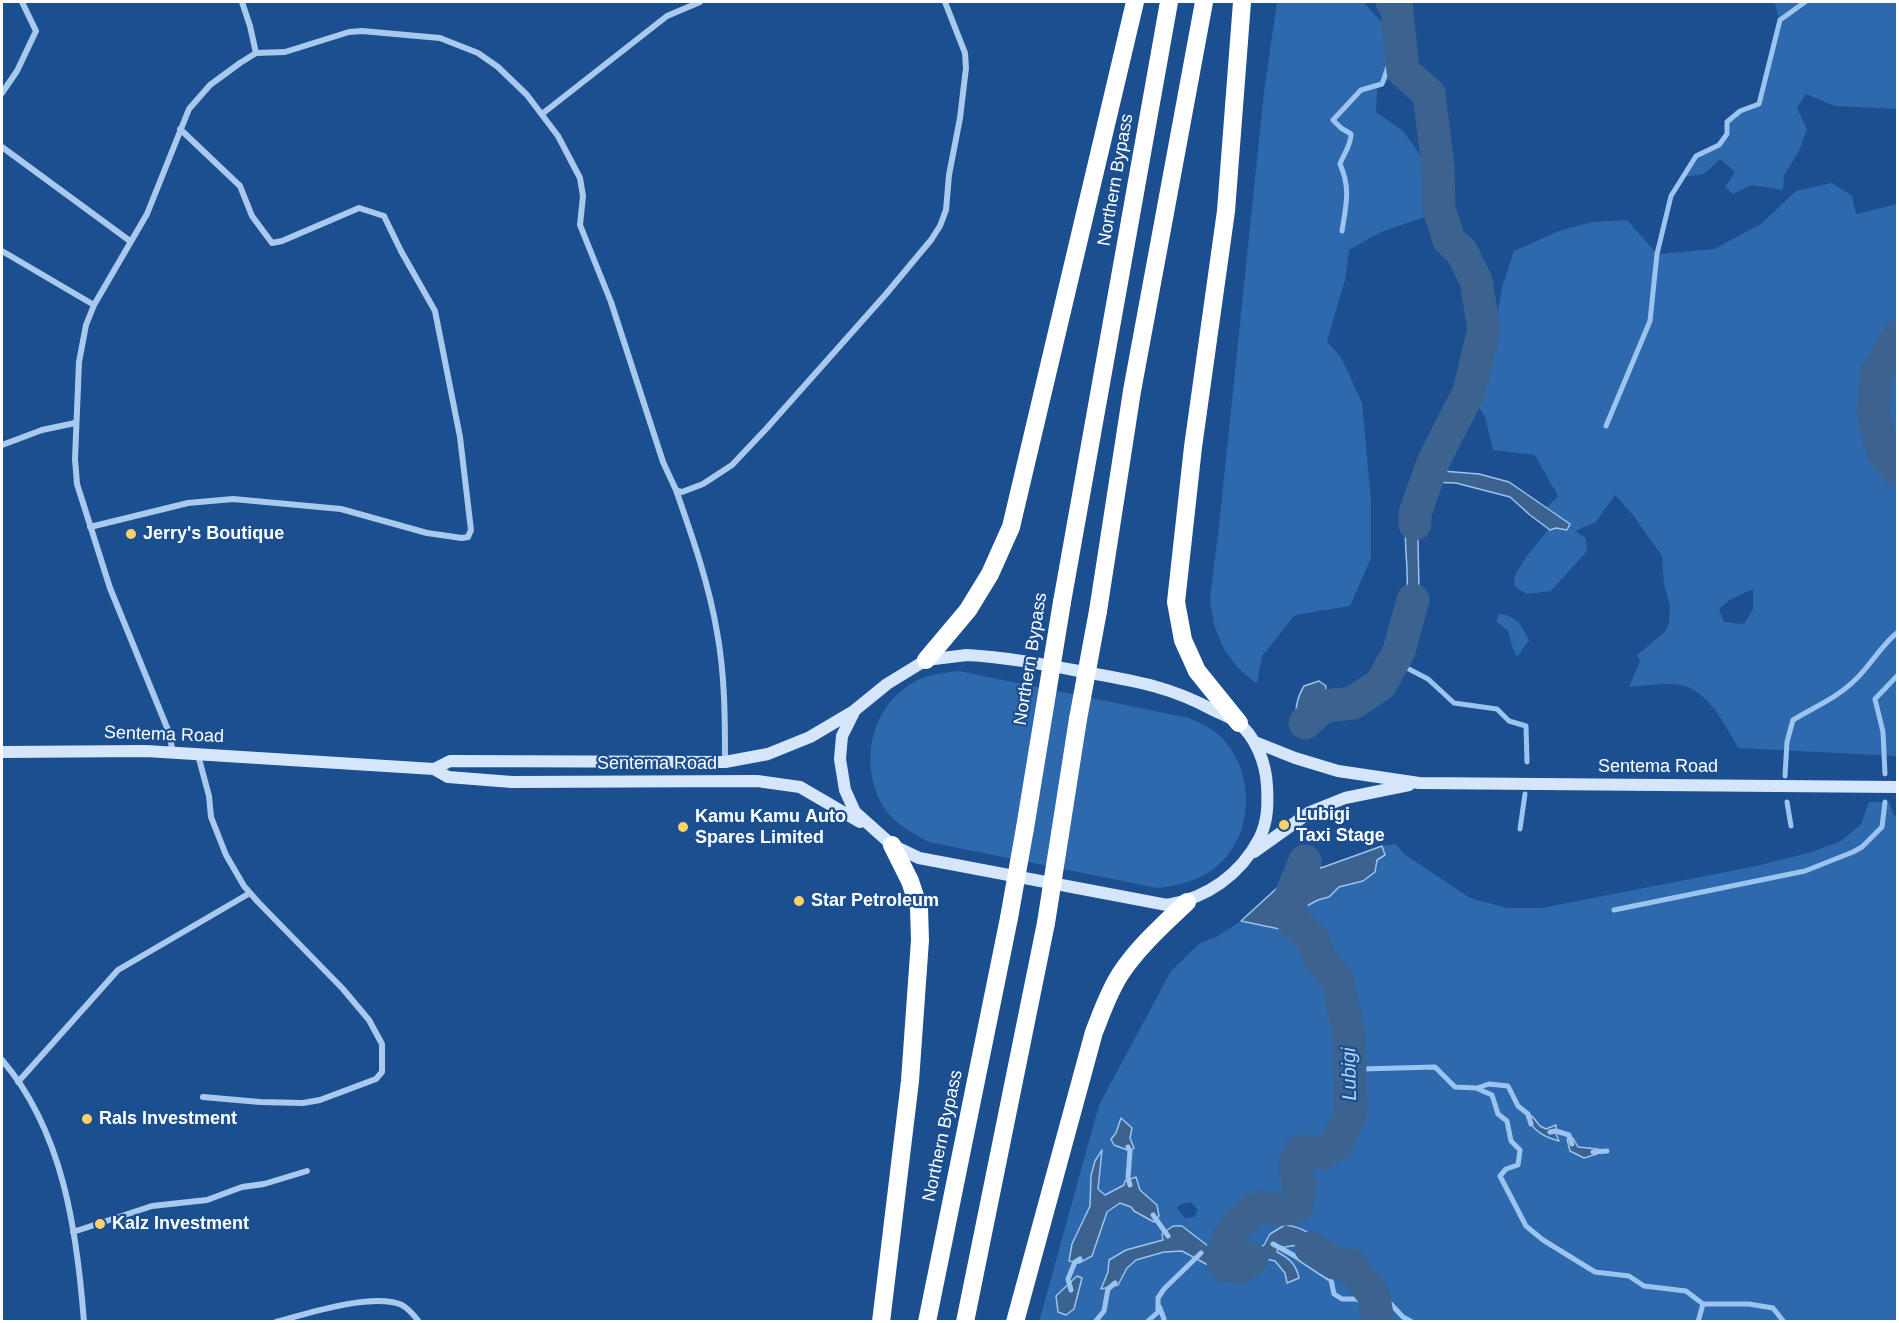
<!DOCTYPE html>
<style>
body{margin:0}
#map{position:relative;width:1899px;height:1323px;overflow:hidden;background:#1b4f8f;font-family:Helvetica,sans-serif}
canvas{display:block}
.frame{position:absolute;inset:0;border:3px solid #fff;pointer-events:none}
</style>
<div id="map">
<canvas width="1899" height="1323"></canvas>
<div class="frame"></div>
</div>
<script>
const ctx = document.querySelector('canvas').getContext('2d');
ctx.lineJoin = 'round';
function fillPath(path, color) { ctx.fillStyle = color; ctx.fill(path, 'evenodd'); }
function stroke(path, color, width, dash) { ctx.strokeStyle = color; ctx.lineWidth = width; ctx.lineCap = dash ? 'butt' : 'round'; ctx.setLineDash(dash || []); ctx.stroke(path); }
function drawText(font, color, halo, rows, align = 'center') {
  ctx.font = font + ' Helvetica,sans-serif'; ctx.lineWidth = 4.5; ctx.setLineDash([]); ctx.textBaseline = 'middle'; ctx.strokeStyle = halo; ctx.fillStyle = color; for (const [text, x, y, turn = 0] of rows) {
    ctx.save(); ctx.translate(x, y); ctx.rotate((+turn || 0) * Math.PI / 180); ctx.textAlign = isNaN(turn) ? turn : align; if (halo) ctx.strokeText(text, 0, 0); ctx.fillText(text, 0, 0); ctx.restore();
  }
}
fillPath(new Path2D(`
 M1277,2H1363L1389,30L1399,72L1377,88L1376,112L1404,132L1420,155L1443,182L1425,217L1381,232L1349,250L1345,280L1327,341L1342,359L1362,403L1371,501V558L1350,606L1295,615L1262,656L1257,684L1238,668L1224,649L1214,625L1210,599L1219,526L1264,92Z
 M1774,2H1897V109L1835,106L1806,94L1797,108L1807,129L1800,149L1784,175L1783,190L1751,185L1733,194L1725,187L1735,172L1720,159L1704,174L1683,177C1687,171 1691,160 1696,155C1711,142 1727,152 1727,122L1740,111L1759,104L1780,20Z
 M1832,183L1852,196L1856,214L1897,204V756L1738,748C1727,727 1706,688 1680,685C1664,682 1645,686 1629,687L1640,661L1637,655L1665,632L1669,623L1670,606L1664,585L1662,556L1632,514L1615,495L1596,522L1575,531L1586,538L1587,551L1551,591L1527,594L1515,587L1514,577L1526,557L1547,531L1556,528L1555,513L1547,507L1558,496L1535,455L1493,450L1485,417L1469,392L1484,329L1496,320L1503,284L1514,251L1559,231L1592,222L1627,220L1657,254L1714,249L1761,224L1796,191ZM1753,589V609L1744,624L1724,622L1719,609L1731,599Z
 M1499,614C1517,616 1522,625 1529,641L1517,657L1512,646L1508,631L1496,621Z
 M959,671L1189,718C1197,722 1207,726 1214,731C1259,766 1257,845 1206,874C1190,883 1175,886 1157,888L929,842C913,833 896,825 885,809C854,761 874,691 932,675C940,673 950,672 959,671Z
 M1869,802H1889L1893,814L1898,818L1897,1321L1039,1322L1099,1105L1171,971L1200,943L1216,937L1241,921L1294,932L1305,930L1298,924L1303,908L1318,900L1329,897L1339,887L1363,881L1374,872L1377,860L1385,855L1382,846L1396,844L1404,854L1470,898L1507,908H1542L1756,866L1812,852L1841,841L1861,824ZM1573,1138L1578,1147L1598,1149L1597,1154L1583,1158L1570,1151ZM1101,1151L1097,1189L1105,1195L1124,1185L1125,1181L1140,1190L1157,1205L1131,1207L1120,1203L1107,1212L1101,1224L1095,1251L1070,1261L1072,1244L1090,1206L1091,1176L1095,1161ZM1191,1202L1198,1210L1194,1217L1185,1218L1177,1208L1181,1204ZM1247,1204L1248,1210L1261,1218L1248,1223L1238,1233L1236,1218ZM1182,1226L1208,1246L1227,1252L1231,1257C1248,1254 1262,1250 1270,1234L1330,1248L1337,1257L1350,1264L1328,1265L1298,1245L1278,1248L1277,1252L1288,1258L1287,1282L1285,1273L1275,1261L1266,1259L1251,1267L1232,1270L1206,1264L1182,1251L1164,1252L1136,1260L1127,1268L1118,1285L1101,1288L1108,1272L1109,1260L1126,1250L1164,1240ZM1077,1276L1074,1309L1066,1315L1058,1312L1056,1296Z`), '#2e69ad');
const water = new Path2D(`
 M1385,2H1403V14L1399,29L1390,19Z
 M1430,470L1479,474L1509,482L1570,524L1567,530L1556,528L1550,530L1530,515L1510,497L1456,483L1426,482L1425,507L1420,520L1418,541L1419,589L1410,638L1411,650L1406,649C1395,632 1406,609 1407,590C1409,563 1401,533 1409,506C1413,492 1421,481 1430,470Z
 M1319,681L1326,686L1323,715L1314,724H1299C1293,711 1297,698 1304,686Z
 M1382,846L1385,855L1377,860L1375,872L1363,881L1339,887L1329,897L1318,900L1303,908L1298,924L1306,930L1294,932L1241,921L1289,877L1298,863L1317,862L1321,868Z
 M1532,1116L1540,1126L1546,1129L1556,1125V1134L1559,1141C1544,1137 1534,1131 1527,1118Z
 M1121,1118L1132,1128L1130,1138L1134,1148L1130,1151L1114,1145L1111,1139L1116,1133Z
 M1573,1138L1578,1147L1598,1149L1597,1154L1584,1158L1570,1151L1567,1139Z
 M1102,1150L1098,1189L1105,1195L1124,1185L1125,1181L1136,1177L1140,1190L1157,1205L1159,1216L1154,1222L1134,1211L1131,1207L1120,1203L1107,1212L1092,1256L1079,1263L1069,1261L1072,1244L1090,1206L1091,1176L1095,1161Z
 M1247,1203L1248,1210L1261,1217C1248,1223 1239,1233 1227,1239L1226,1230Z
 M1285,1225C1315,1228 1327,1252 1351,1265H1328L1298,1245L1278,1248L1277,1252C1289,1258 1296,1264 1299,1278L1287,1283L1285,1273L1275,1261L1266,1259L1251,1267L1232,1270L1206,1264L1182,1251L1164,1252L1136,1260L1127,1268L1118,1285L1101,1289L1108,1272L1109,1260L1126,1250L1163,1240L1162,1234L1173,1226H1182L1208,1246L1227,1252L1231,1257L1245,1255L1264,1245L1270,1234Z
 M1077,1276L1082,1278L1074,1309L1066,1315L1058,1312L1056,1296Z`);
fillPath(water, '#3c6290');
stroke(water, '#9cc4f0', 1.5);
stroke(new Path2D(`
 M1342,231C1346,205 1351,189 1340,164C1344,153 1351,146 1351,134L1341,128L1333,120L1361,90L1382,84L1389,64L1401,54
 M1606,426L1650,321L1657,254L1671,196L1696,156L1719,145L1727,134V122L1740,111L1759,104L1780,20L1805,2
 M1397,656L1405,667L1428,679L1454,703L1497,709L1509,721L1526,726L1527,762
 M1885,774L1883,732L1875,699L1898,675
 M1785,776L1787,742L1793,720C1814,707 1837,698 1855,680C1871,665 1881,645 1898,632
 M1787,802L1791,826
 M1520,829L1525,794
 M1614,910L1805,871L1853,852L1862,847L1882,827L1885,802
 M1350,1065L1362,1069L1435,1067L1455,1087L1476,1088L1492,1095L1498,1114L1507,1121L1511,1141L1520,1150L1518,1165L1506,1169L1500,1176L1526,1226L1543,1240L1595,1272L1629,1276L1644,1286L1686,1291L1703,1304H1749L1773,1308L1784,1322
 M1477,1088L1489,1084L1508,1086L1518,1106L1528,1114L1531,1124
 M1550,1132L1556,1131L1569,1135L1572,1144
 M1128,1147L1130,1151L1128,1178L1130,1185
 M1593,1152L1607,1151
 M1153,1215L1168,1236
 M1273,1244L1295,1256L1331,1280L1334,1294L1342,1299H1356L1376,1308
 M1071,1290L1068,1279L1075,1262L1080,1259
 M1374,1296L1388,1301L1403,1317L1412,1322
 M1159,1306L1164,1319L1163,1322
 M1095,1322L1104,1311L1108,1289L1115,1283
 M1147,1322L1158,1312V1298L1164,1289L1201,1253
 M1698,1322L1703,1304`), '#9cc4f0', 5);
stroke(new Path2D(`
 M1392,2L1397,10L1403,71L1429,94L1438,166L1439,209L1449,240L1462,252L1476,281L1484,329L1469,392L1434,460L1415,513V524
 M1898,337L1876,375L1873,415L1883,453L1898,470
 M1305,723L1324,706L1353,703L1381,684L1399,651L1413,600
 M1311,1248L1334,1263L1351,1265L1374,1296L1378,1322
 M1252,1259L1239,1268L1225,1265L1221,1255C1228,1237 1239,1214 1260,1208C1275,1204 1280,1215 1297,1205L1300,1185L1294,1167L1300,1151L1321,1154L1336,1144L1351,1113L1349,1033L1337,979L1320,960L1313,940L1293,921L1290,898L1305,861`), '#3c6290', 33);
stroke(new Path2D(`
 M242,2L250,26L256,53L285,52L349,32L362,31L440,38L478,53L498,67L527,95L558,136L580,178L583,196L580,225L611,302L663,462L676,490L682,492L703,484L732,465L766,429L886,294L931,240L940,226L946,210L949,175L960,118L966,68L965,53L945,2
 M2,93L17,71L36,31L22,2
 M542,114L667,16L700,2
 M2,147L130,241
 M2,251L94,305
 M2,445L42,430L75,423
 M676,490C692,536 709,584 717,632C725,675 725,719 725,762
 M90,527L188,503L233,499L341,509L427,533L462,538L468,537L471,530L460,437L435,311L401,251L384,216L359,208L282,241L272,243L252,216L240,186L180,129
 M173,752L168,730L110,588L77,484L75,459L79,362L86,325L94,305L147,214L189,109L210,85L240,63L256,53
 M198,755L209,796L211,817L226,855L244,886L258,902L343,989L369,1020L382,1044V1072L376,1079L320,1100L303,1103L260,1102L203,1097
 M2,1060C63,1131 77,1231 84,1322
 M18,1082L118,970L250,893
 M73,1232L152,1206L207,1200L242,1187L264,1184L307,1171
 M276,1322C306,1314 373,1292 402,1305C409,1309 414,1315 419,1322`), '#a9c9ee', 6);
stroke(new Path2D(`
 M967,655C1005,657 1042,664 1079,671C1129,680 1168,685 1213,710C1221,714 1230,717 1237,722C1256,736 1266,764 1267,786C1268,804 1268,822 1259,839C1240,875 1207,898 1167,905L919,858L892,845L855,812L845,790L840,759L842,736L855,710L887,684L926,660Z
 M1255,742L1295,758L1338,771L1419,783L1898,787
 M2,752L146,751L434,769L448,777L512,782L757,781L800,787L860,822
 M434,769L450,761L725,762L768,754L810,737L854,711
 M1254,852L1310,812L1345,798L1409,785`), '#d6e6fa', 12);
stroke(new Path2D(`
 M1062,602L1169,2
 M1098,611L1132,391L1204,2
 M926,660L968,610L990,574L1011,527L1135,2
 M1239,723L1197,671L1183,640L1176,602L1193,447L1226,211L1242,2
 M1025,828L1044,712
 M1060,834L1078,719
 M881,1322L910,1081L920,940L919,908L910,881L892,845
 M927,1322L1009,918
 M965,1322L1046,923
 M1015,1322L1094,1032C1102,1012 1109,991 1121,973C1139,946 1164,924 1187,902`), '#fff', 18);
stroke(new Path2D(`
 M1044,712L1062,602
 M1078,719L1098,611
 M1009,918L1025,828
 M1046,923L1060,834`), '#fff', 18);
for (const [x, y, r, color] of [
 [131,534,6,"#ffd166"],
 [1284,825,6,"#ffd166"],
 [683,827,6,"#ffd166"],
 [799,901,6,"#ffd166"],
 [87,1119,6,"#ffd166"],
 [100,1224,6,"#ffd166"]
]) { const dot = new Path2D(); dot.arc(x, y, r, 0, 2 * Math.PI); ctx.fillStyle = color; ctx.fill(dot); stroke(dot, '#1b4f8f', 2); }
drawText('18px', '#fff', '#1b4f8f', [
 ["Northern Bypass",1116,180,-80],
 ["Northern Bypass",1031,659,-81],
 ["Sentema Road",164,735,2],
 ["Sentema Road",657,764],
 ["Sentema Road",1658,767],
 ["Northern Bypass",943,1136,-78]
]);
drawText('bold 18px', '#fff', '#1b4f8f', [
 ["Jerry's Boutique",143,534],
 ["Lubigi",1296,815],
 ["Taxi Stage",1296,836],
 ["Kamu Kamu Auto",695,817],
 ["Spares Limited",695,838],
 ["Star Petroleum",811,901],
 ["Rals Investment",99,1119],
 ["Kalz Investment",112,1224]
], 'left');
drawText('italic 20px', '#b5d3f5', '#1b4f8f', [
 ["Lubigi",1350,1074,-91]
]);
</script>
